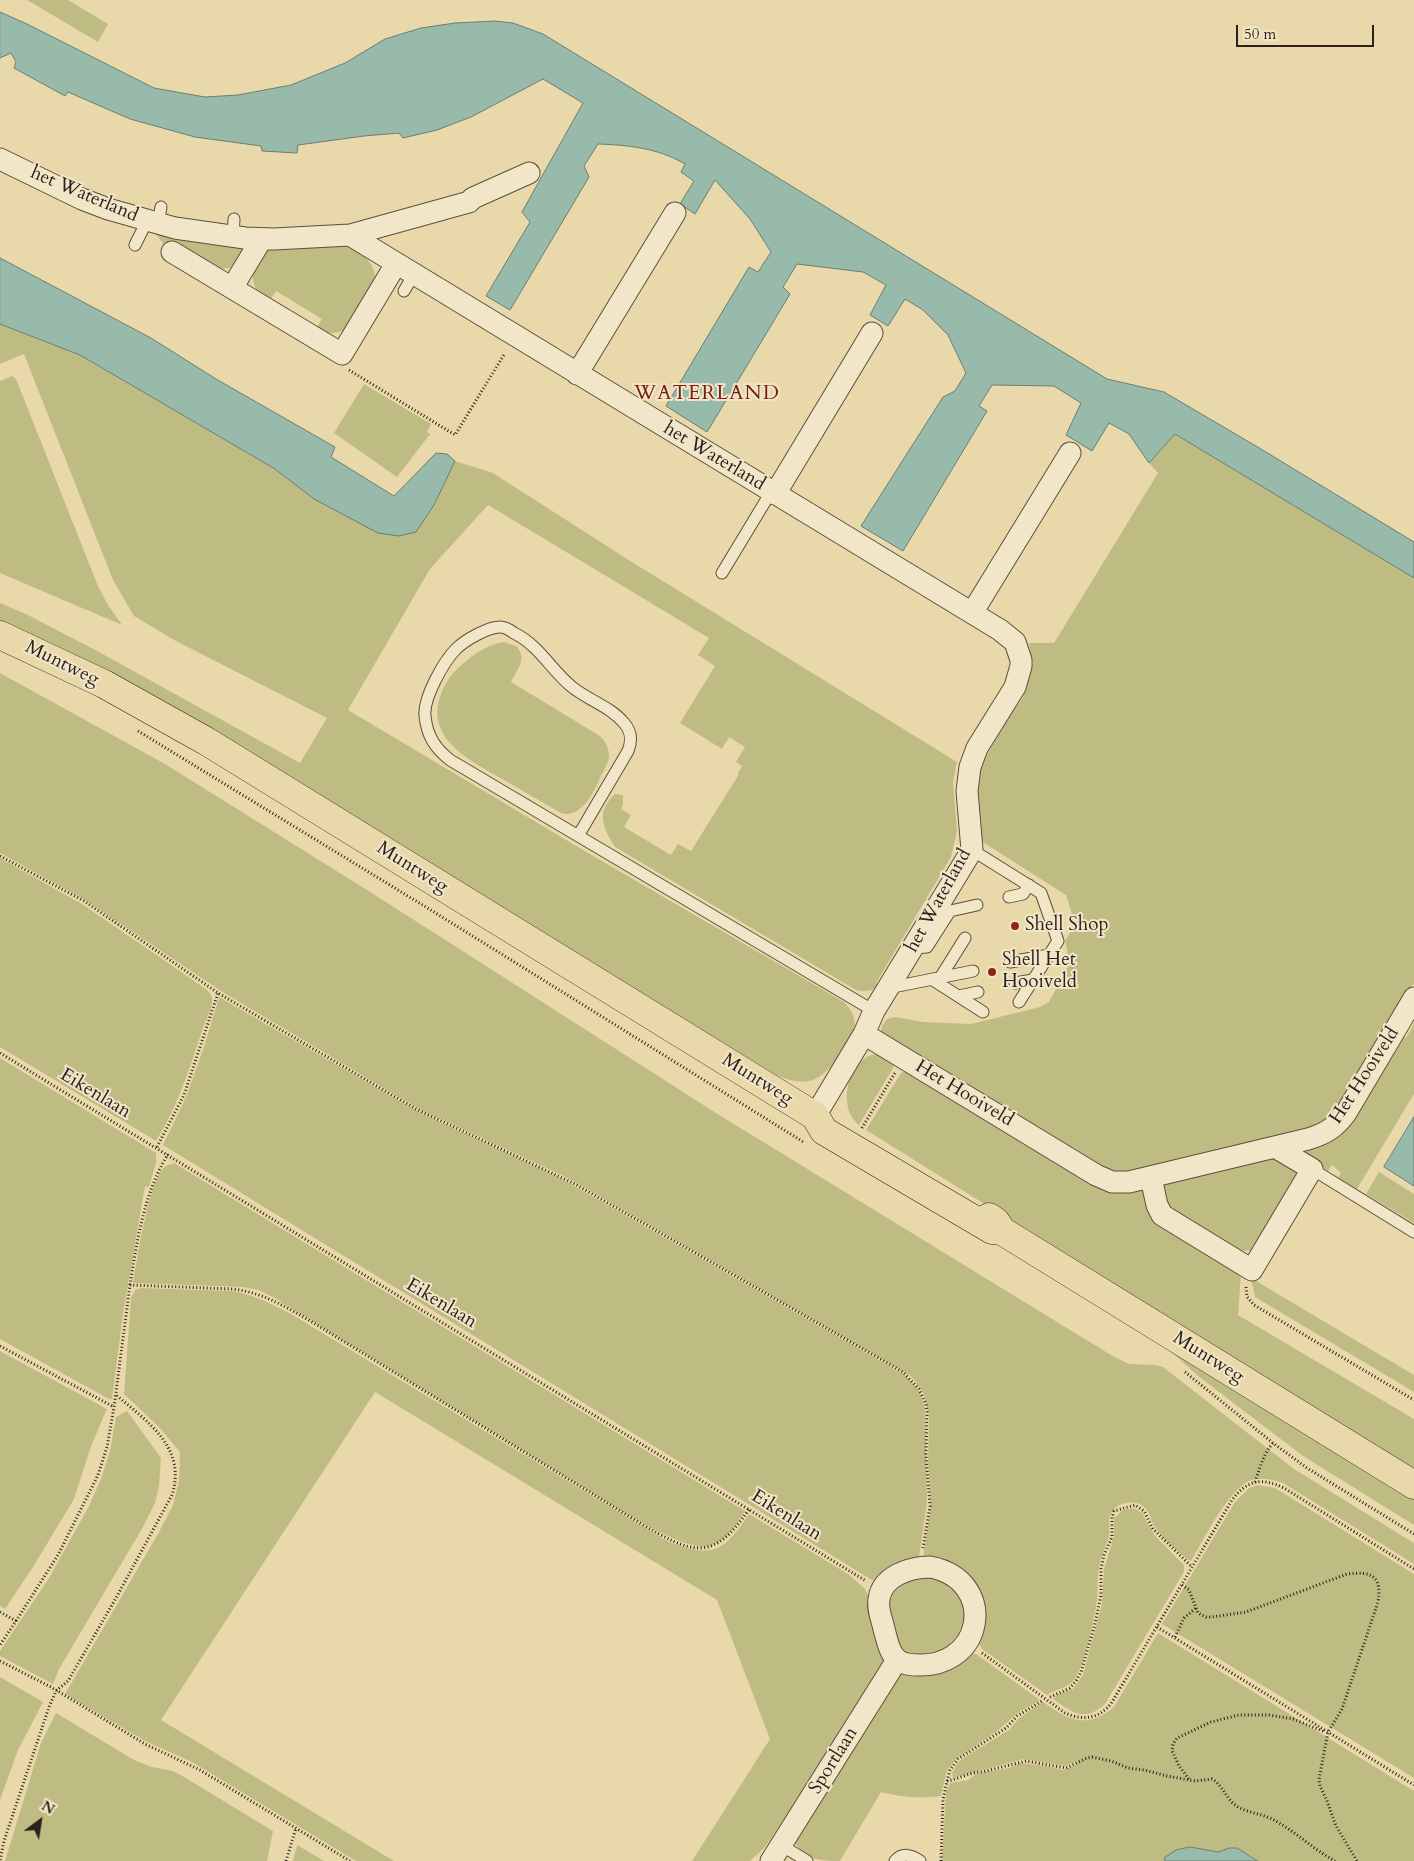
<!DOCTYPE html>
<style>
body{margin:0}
#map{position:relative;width:1414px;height:1861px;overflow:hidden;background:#e9d9aa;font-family:Cardo,serif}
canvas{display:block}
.north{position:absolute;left:15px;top:1796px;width:50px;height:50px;-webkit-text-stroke:4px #f1e6c8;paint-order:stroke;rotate:31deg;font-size:14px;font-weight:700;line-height:20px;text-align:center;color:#2c211a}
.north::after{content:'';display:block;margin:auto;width:18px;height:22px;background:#2c211a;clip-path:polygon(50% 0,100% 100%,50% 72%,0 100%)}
.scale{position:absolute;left:1236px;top:25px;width:138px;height:22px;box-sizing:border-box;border:2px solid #2c211a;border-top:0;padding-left:6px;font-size:15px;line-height:18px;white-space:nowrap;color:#2c211a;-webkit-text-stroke:4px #f1e6c8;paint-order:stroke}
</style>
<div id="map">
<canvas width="1414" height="1861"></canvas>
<div class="north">N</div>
<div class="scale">50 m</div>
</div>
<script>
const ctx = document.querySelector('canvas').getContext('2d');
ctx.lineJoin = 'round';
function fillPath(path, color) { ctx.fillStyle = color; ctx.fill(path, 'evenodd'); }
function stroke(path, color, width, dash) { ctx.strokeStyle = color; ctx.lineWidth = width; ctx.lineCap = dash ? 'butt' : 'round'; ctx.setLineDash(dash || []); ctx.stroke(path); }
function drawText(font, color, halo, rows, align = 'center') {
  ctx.font = font + ' Cardo,serif'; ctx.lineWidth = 4; ctx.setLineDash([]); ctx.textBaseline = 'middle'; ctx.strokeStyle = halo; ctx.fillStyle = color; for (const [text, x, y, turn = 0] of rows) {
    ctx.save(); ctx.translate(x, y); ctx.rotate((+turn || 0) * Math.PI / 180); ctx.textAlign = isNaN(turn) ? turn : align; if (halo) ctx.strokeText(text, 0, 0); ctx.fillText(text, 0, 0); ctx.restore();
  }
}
fillPath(new Path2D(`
 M27,0H68L108,24L98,42Z
 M155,233L242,246L244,250L237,264L229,268L219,269L169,251Z
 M339,244C359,249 374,259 376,281L346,329C335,335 328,334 315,330L322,319L276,291L269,302C259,293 252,288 253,274C253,266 259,256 266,251C277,244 323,245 339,244Z
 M0,324L80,355L275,469L314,499L434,505L455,461L493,473L627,559L957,762L953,782L957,831L951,857L876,983L880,986C872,991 865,992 856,990L615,847C603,828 595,812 615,794L623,795V804L621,809L631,815L624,827L671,855L678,844L691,851L739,774L738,773L742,766L736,762L745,747L729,737L722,749L680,723L715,666L698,655L709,638L488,505L430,569L348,710L583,850L844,1002C850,1008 855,1016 855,1026C853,1042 828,1075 813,1080C801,1084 789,1080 778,1076L383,836L0,623V603L26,614L99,652L300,763L327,718L174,640L134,616L113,580L24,354L0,364Z
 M12,376L16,379L98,586L108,605L122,625L0,573V381Z
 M364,384L431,424L427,432L430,434L397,477L334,433Z
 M1175,434L1414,578V983L1336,1112L1313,1129L1259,1139L1139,1173H1111L884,1037L881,1031L882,1026L887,1019L895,1017L923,1022L971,1024L1040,1007L1049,1002L1070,963L1065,941L1075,924L1066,895L981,841L976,783L984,760L1010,715L1023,698L1031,668L1029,643H1054L1158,473L1149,463Z
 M504,642L516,646C528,658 517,670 511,682L600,736C606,742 609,748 609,757C608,765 603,771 600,778C595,791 580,820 561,813C542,802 523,791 504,780C477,764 431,744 438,704C440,694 444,685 450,677C464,661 483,645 504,642Z
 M0,673L165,764L375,895L716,1113L1111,1355L1129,1364L1155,1365L1163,1367L1294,1469L1414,1543V1564L1283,1483C1273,1480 1262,1477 1252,1480C1229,1487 1204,1540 1191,1561L1188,1560C1177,1550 1163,1540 1155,1527C1150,1520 1150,1510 1141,1505C1132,1500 1116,1503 1111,1513C1107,1521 1111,1529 1109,1536C1106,1547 1100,1557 1099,1569C1097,1579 1098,1589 1097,1600C1096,1615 1083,1670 1074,1680C1067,1688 1055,1690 1047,1695L982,1649L977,1640L978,1611L922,1564L931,1506L928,1458L929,1415L924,1394L911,1376L566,1177L419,1109L221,991L85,900L0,853Z
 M0,858L82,904L206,989C209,992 212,994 212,999C213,1008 206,1019 203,1028C190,1067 178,1106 156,1141L0,1047Z
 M219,997L417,1111L564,1180L905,1375L919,1390L925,1408L927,1503L918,1564L878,1582L872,1580L163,1145L186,1097L204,1047Z
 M1414,1014V1019L1404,1037L1406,1038L1414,1024V1094L1357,1189L1338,1178L1341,1173L1332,1165L1328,1171L1307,1157V1150Z
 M876,1054L882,1055L894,1064L893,1068L859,1125C836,1107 848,1058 876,1054Z
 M0,1058L156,1153V1163L149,1187L145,1186L123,1314L112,1399H109L0,1339Z
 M909,1070L1143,1189L1241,1272L1238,1315L1414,1419V1472L866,1130L901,1073Z
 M1273,1157L1302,1172L1251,1250L1245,1251L1236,1249L1166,1209L1161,1185Z
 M174,1163L745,1511C737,1524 726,1542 709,1546C687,1550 650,1526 630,1516L273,1297L258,1290L243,1287L133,1283C137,1261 149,1177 166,1166C167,1165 172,1164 174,1163Z
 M1379,1172L1414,1194V1223L1366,1194Z
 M1251,1278L1414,1375V1392L1255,1297Z
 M141,1288L233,1291L249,1295L265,1301L291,1314L667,1541C713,1558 722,1554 749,1514L848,1574L864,1588L869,1597L886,1657L883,1669L848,1731L764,1848L750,1861H692L770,1739L717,1600L375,1392L161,1720L394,1861H356L192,1762L147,1742L65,1694L159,1532L173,1505L179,1481L180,1452L159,1427L124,1394L131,1298L135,1290Z
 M1165,1346L1414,1499V1525L1303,1456L1198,1376Z
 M0,1351L107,1409L91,1446L74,1499L33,1567L5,1609L0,1606Z
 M127,1411L161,1458L159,1486L155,1503L143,1527L59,1669L53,1684L0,1656V1651L49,1578L89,1506L101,1479L110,1451L116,1417Z
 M1258,1485L1275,1488L1414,1574V1778L1162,1624L1235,1502L1249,1488Z
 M1134,1508L1142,1513L1155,1536L1184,1565V1572L1105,1704C1084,1724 1071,1711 1053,1699L1060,1693L1073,1689L1083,1675L1102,1604L1104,1569L1114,1536V1518L1123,1510Z
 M902,1577H948L971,1617L954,1652L904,1657L883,1603Z
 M1158,1633L1414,1791V1861H1258L1250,1855L1229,1848L1218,1852L1190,1847L1164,1858L1165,1861H942L946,1792L950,1783L968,1780L976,1774L1009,1768L1020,1763L1047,1766L1063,1770L1076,1765L1078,1761L1065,1766L1024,1759L953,1778L952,1773L958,1762L965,1757L1009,1730L1019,1718L1043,1702C1068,1720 1087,1730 1114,1707Z
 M964,1653L976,1654L1040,1700L1019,1712L996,1732L957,1758L947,1770L941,1796C920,1799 901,1797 881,1792L840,1861C820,1861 805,1860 793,1840L897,1675Z
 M0,1677L43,1702L18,1750L0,1800Z
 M56,1713L134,1760L152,1767L173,1771L184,1777L273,1831L267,1861H5L41,1743Z
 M297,1845L324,1861H293Z`), '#bfbc83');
const water = new Path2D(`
 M0,12L27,24L154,88L205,97L238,95L291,85L345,63L385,39L421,28L455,23L495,21L513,23L543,34L1107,379L1164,392L1261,449L1414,542V578L1175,434L1149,463L1129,434L1109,423L1092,451L1066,435L1081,403L1054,386L992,385L979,406L987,411L903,551L861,526L943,397L955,391L966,373L948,335L923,310L905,299L888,326L870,315L886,285L863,272L797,264L783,287L790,294L707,432L666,406L749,267L758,272L771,252L750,219L715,180L695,214L680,204L694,181L681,172L685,164C658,148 628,145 598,144L584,166L589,177L510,310L486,296L530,222L522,212L583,103L543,79L471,117L437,130L403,138L399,133L364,136L298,145L297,153L262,151L261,146L195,137L130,119L68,92L65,96L14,68L16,62L11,53L0,58Z
 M0,258L151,338L216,379L335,447L331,457L394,496L436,453L447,454L455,461L434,505L416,532L399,536L378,533L314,499L275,469L80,355L0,324Z
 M1414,1117V1186L1384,1167Z
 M1190,1847L1218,1852L1229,1848H1237L1258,1861H1165L1164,1858L1176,1850Z`);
fillPath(water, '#97baab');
stroke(water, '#6c7d71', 1);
const service = new Path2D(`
 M158,224L161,207
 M233,237L234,219
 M135,245L147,221
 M404,291L414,274
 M722,573L771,492
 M578,836L628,751C632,741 632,732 624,723C611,707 588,700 572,687C550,669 540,646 514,633C510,630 505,627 500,627C488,627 465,640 456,649C444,661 423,698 425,716C427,736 435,748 450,760L874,1011
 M972,850L1041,893L1058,941L1049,955L1010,962
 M1009,897L1023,894L1029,885
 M913,948L927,947L950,911L977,905
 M940,978L965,938
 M933,980L983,1012
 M1015,983L1033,980
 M888,988L973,971
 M959,996L978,992
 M1019,1002L1049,955
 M1312,1169L1414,1232
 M781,1845L807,1861
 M895,1861C902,1852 912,1855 920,1861`);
const minor = new Path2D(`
 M0,159L82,199L108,209L175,228L245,238L274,239L350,235L469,202L473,198L529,173
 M350,235L1000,630L1015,642L1021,660V666L1015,687L977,748L970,767L967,791L972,850L874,1011L864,1034L815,1116
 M172,252L342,354L396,264
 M232,288L258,245V239
 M577,374L675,213
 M775,494L872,333
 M972,613L1070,453
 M864,1034L1096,1175L1112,1182H1129L1308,1139C1325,1134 1335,1128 1346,1113L1414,998
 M1151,1178L1157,1205L1162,1215L1252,1270L1312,1169L1275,1147
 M930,1567C1000,1580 985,1676 907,1664C890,1661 888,1643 884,1629C882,1619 877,1609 879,1599C882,1576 910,1567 930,1567Z
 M771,1861L897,1660`);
const primary = new Path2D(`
 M0,635L104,684L206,741L815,1116L824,1131L992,1230L1002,1231
 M989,1217L996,1222L1002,1231L1414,1485`);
stroke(service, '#5b4f3e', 13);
stroke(minor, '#5b4f3e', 23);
stroke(primary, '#2c211a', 29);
stroke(new Path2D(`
 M349,370L455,435L505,353
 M138,731L434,912L805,1143
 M0,856L84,901L218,993L416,1109L573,1183L903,1372L919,1389L926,1404L927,1412L926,1456L930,1506L923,1548
 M0,1053L866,1581
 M862,1128L895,1073
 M157,1147L184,1095L218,993
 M130,1285C137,1241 144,1193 168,1154
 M1246,1287L1247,1297L1254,1305L1414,1400
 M0,1346L114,1407
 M1185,1372L1273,1443L1307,1468L1414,1534
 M1255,1482C1260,1468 1263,1454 1273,1443
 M1182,1585L1189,1590L1198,1613L1206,1617H1212L1246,1612L1347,1574C1372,1571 1382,1576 1378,1602L1342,1709L1328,1732L1319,1779L1320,1786L1327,1801L1336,1826L1357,1861
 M0,1612L16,1621L0,1645
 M16,1621L58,1555L98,1475L107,1447L114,1407L130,1285L232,1289C262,1292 286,1307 312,1322L640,1523C691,1553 713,1564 749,1509
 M1157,1627L1414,1785
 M1175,1637L1184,1618L1196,1608
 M982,1653L1065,1713C1083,1721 1100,1719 1112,1702L1232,1500C1247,1480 1261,1477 1284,1488L1414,1569
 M0,1661L51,1687L145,1744L200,1770L350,1861
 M1050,1697L1070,1688L1076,1681L1081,1672L1095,1624L1101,1595V1569L1104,1555L1112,1537V1517L1114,1511L1135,1505L1144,1511L1153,1529L1192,1567
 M1189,1779L1179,1766L1172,1751L1173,1744L1177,1738L1211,1722L1239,1715H1269L1293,1719L1325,1732
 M947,1781L950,1770L958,1759L1006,1728L1017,1716L1042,1701
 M0,1860L4,1841L49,1707L56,1691L68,1681L116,1598L172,1495C187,1448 148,1422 116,1395
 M286,1861L296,1828
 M941,1861L943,1800L947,1781C959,1779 970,1772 982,1772L1026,1761L1066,1768L1087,1758L1092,1757L1111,1761L1128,1768L1144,1770L1167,1776L1195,1781L1212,1779C1224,1786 1226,1800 1238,1807C1249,1813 1263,1814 1274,1820C1296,1832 1313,1849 1335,1861`), '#2c211a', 3, [1, 2.5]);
stroke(service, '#f1e6c8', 11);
stroke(minor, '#f1e6c8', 21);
stroke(primary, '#e9d9aa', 28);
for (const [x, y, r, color] of [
 [1015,926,5,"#8f2418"],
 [992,972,5,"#8f2418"]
]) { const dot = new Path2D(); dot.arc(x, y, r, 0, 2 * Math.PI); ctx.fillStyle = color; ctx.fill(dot); stroke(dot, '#f1e6c8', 2); }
drawText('19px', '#2c211a', '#f1e6c8', [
 ["het Waterland",84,195,23],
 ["het Waterland",714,457,31],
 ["Muntweg",62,664,26],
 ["Muntweg",412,868,32],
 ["het Waterland",939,901,-61],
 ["Het Hooiveld",1365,1076,-57],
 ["Muntweg",757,1080,32],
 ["Eikenlaan",95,1094,31],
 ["Het Hooiveld",964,1094,31],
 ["Eikenlaan",441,1304,31],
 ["Muntweg",1208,1358,32],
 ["Eikenlaan",786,1516,32],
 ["Sportlaan",834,1761,-58]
]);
drawText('19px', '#2c211a', '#f1e6c8', [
 ["Shell Shop",1025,926],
 ["Shell Het",1002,961],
 ["Hooiveld",1002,983]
], 'left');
ctx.letterSpacing = '1px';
drawText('20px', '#7a1f14', '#f1e6c8', [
 ["WATERLAND",707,394]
]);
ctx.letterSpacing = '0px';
</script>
